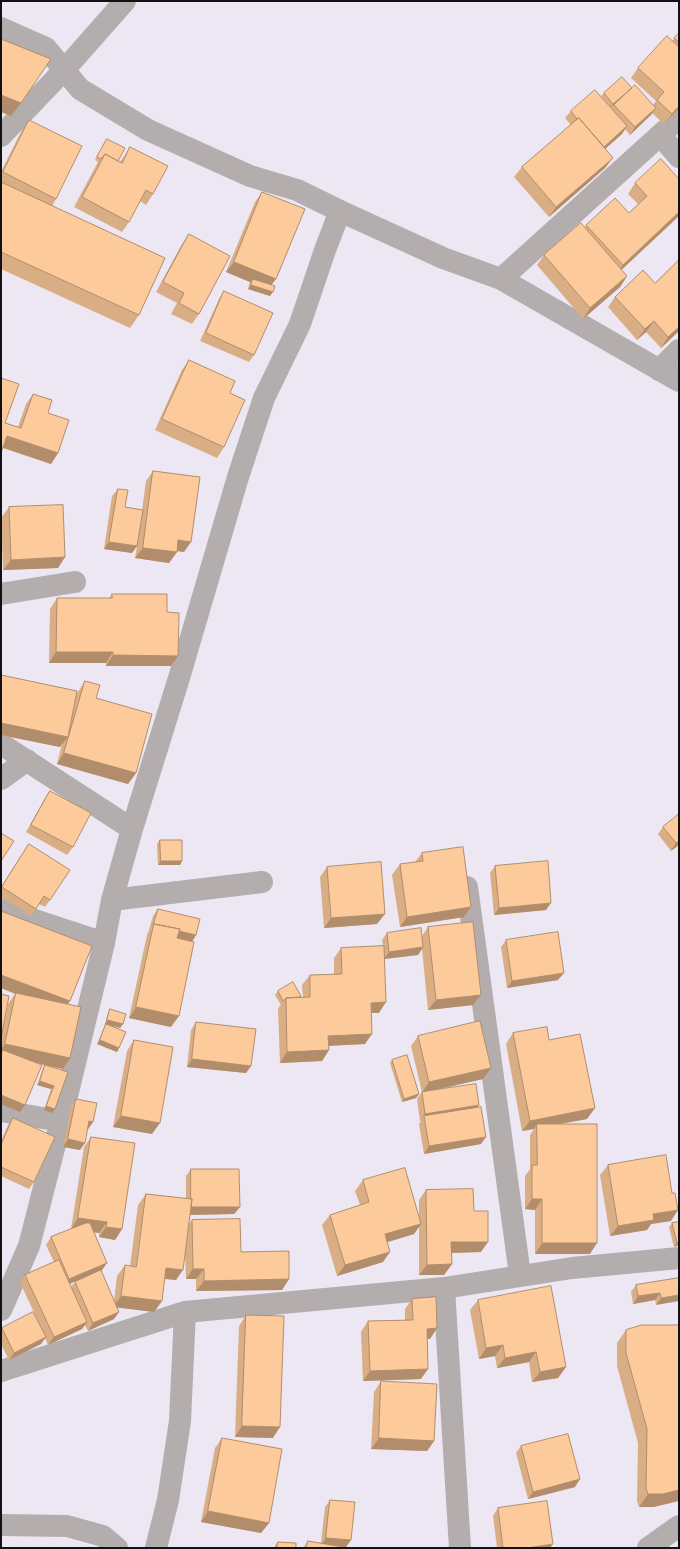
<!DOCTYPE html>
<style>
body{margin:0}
#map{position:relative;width:680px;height:1549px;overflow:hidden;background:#ece7f2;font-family:Bitter,serif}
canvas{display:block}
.frame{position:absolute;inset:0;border:2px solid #121114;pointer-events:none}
</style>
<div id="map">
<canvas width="680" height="1549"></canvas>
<div class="frame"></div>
</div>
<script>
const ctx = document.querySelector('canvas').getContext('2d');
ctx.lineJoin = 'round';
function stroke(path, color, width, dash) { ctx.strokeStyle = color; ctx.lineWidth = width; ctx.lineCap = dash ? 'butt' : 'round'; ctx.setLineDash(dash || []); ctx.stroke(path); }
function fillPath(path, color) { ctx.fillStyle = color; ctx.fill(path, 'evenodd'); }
stroke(new Path2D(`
 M1,28L46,48L80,89L148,130L250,176L297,190L340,211L443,258L501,279L679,381
 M660,135L679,157
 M1,136L65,69L125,1
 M501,279L679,118
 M659,370L679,350
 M1,594L75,582
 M1,744L132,829
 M1,779L27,760
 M467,887L520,1275
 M112,900L262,882
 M1,909L104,943
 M1,1111L61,1121
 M444,1288L460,1548
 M1,1310L29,1246L61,1121L104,943L112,900L132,829L179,678L238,477L264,398L300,324L325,250L340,211
 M1,1371L185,1312L444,1288L572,1268L679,1258
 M1,1525L67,1526L103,1536L117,1548
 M156,1548L168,1500L180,1421L185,1312
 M648,1548L679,1526`), '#b3adad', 22);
fillPath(new Path2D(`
 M679,33V108L664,124L652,113L630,135L625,129L622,134L605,149V168L549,217L514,177L522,167L571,125L565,118L571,111L611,109L617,102L611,108L601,96L604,93L632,88L653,105L656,101L631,78L638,68L672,41Z
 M29,120L56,199L52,206L139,315L130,328L1,269V172L22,130Z
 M107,139L118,161L120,162L130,147L153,194L146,205L140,201L129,222L122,232L74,207L98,162L95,160Z
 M679,179V216L621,270L627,276L620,287L583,319L537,265L544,255L585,227L586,225L629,213L638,204L628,194L635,183Z
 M262,192L276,279L271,285L270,296L248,289L250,282L226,272L255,202Z
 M189,234L199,314L192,324L171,314L177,303L156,292L182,244Z
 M679,260V331L661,348L646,332L637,340L608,307L615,297L655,283Z
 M224,291L254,355L249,362L200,341L219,299Z
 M189,360L230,393L224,447L217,458L155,430L182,370Z
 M33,394L48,413L58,453L51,464L3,448L5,423L18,427L26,404Z
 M153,471L184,552L177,551V552L169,563L135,558L137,546L132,553L104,549L112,496L118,489L125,507L142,510L146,481Z
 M9,507L65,557L58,568L3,570L1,518Z
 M112,594L167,612L178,656L171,666H106V663H49L50,609L57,598H109Z
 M1,675L76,696L78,692L85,681L96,698L136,773L128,784L57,764L62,744L60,747L1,735Z
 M50,791L73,847L67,855L26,832L45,798Z
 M663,827L679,845L671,851L658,834Z
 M160,840L182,861L180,865H158L157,844Z
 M29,844L50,900L45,907L39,904L31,916L1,897V887Z
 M422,853L471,907L464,917L400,927L392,875L400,864L415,862Z
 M495,866L546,910L494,915L490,873Z
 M327,867L377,924L324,928L320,877Z
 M158,909L196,935L192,942L171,1027L129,1018L147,935L149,930L153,916Z
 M1,911L68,1004L70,1058L63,1069L47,1065L68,1072L52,1113L44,1110L51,1089L37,1085L43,1068L45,1065L35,1062L20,1112L1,1104V994L4,1024L8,1004L15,994L1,988Z
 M428,927L473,1005L428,1010L422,949L418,955L384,959L379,1013H371L365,1044L329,1046V1050L322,1061L280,1063L278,1008L281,1005L275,995L278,991L301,996L300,997H303L302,985L310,975L334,974V958L341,948L383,946L382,940L387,933L422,936Z
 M506,940L558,980L507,988L501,947Z
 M110,1009L123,1024L120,1028L105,1024L108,1013Z
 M196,1022L251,1066L246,1073L187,1067L191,1030Z
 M106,1024L119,1048L117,1052L97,1044L104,1028Z
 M513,1033L549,1040L587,1119L559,1124L590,1254H535V1210L525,1209V1176L530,1169V1135L534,1129L522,1131L506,1044Z
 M418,1036L491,1068L483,1079L433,1090L478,1107L481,1144L424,1154L419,1124L421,1121H420L417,1099L422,1092L411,1046Z
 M134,1040L152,1134L113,1127L127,1051Z
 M392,1060L419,1094L416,1098L402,1102L390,1063Z
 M76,1099L93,1122L88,1129H87L80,1150L63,1147L71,1106Z
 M13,1118L34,1182L29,1189L1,1176V1141L8,1125Z
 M91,1137L122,1229L115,1240L99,1237V1233L94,1232L107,1263L101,1271L114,1301L117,1276L125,1265L130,1266L138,1205L146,1194L186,1199V1176L191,1169L240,1207L234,1214L190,1215L189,1224L192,1220L241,1252L289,1279L282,1290L196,1291V1279H186L185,1254L176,1280L164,1279L162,1301L154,1312L117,1307L119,1312L114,1319L88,1331L85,1325L82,1329L48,1345L45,1338L41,1344L9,1360L1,1344V1328H41L20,1282L25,1275L54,1262L46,1245L51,1237L72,1229H71L84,1147ZM80,1279L75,1282L71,1287L70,1284Z
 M608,1165L671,1221L651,1224L647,1230L610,1236L600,1175Z
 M363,1180L419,1215V1200L426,1190L474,1211L481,1252L452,1253V1264L444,1275H419V1227L414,1234L387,1242L383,1262L337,1276L322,1225L330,1215L360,1205L355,1191Z
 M679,1222V1245L674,1247L669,1227L672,1223Z
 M679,1278L656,1305L655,1300L633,1304L631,1292L636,1285Z
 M412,1299L437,1328L430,1339H427L421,1379L363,1381L361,1332L368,1321L405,1320V1309Z
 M478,1300L566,1367L558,1378L532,1382L529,1362L497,1368L495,1356L479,1359L470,1310Z
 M246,1315L273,1438L235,1437L239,1326Z
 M642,1325L654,1507H639L637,1501L638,1443L617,1366V1343L626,1330Z
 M381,1381L434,1441L427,1451L371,1449L374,1392Z
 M222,1438L269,1523L261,1533L201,1522L215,1448Z
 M521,1446L575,1487L528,1499L516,1453Z
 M330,1500L351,1540L346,1547L349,1548H303L308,1541L321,1543L325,1507Z
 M498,1508L550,1548H497L493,1516Z
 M278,1542L296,1548H275V1545Z`), '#daae85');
fillPath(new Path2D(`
 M632,88L629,92L611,108L613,104Z
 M1,95L21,103L11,116L1,112Z
 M679,106V108L664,124L672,114Z
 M656,108L651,115L630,135L635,127Z
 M627,126L622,134L598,155L603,148Z
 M613,158L605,168L549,217L556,207Z
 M679,212V216L616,275L623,265Z
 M234,262L276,279L268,289L253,279L250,282L226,272Z
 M627,276L620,287L583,319L590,308Z
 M251,285L273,292L270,296L248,289Z
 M654,321L646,332L637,340L645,329Z
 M679,327V331L661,348L668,337Z
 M7,436L58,453L51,464L1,447Z
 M178,540L191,542L184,552L171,550Z
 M109,542L137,546L132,553L104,549Z
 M143,548L177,552L169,563L135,558Z
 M65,557L58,568L3,570L11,560Z
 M56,652H113L106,663H49Z
 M113,655L178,656L171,666H106Z
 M1,723L68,737L60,747L1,735Z
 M64,753L136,773L128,784L57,764Z
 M679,841V845L671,851L676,843Z
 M161,861H182L180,865H158Z
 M551,903L546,910L494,915L499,908Z
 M471,907L464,917L400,927L407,917Z
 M385,914L377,924L324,928L331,918Z
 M154,925L196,935L191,943L152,933Z
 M423,947L418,955L384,959L389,952Z
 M564,973L558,980L507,988L512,981Z
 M1,975L70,1001L63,1012L1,988Z
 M481,995L473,1005L428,1010L436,1000Z
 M386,1002L379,1013H364L371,1003Z
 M136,1007L179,1016L171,1027L129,1018Z
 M107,1020L123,1024L120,1028L105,1024Z
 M372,1034L365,1044L321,1046L328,1036Z
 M100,1040L119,1048L117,1052L97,1044Z
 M5,1044L70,1058L63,1069L1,1055L3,1050L1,1053V1049Z
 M329,1050L322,1061L280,1063L287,1052Z
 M192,1059L251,1066L246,1073L187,1067Z
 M491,1068L483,1079L422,1093L429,1082Z
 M40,1081L54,1086L51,1089L37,1085Z
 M419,1094L416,1098L402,1102L404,1099Z
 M1,1095L25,1105L20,1112L1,1104Z
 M479,1105L474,1112L424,1116L420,1121L425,1114Z
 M46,1106L55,1109L52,1113L44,1110Z
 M595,1108L587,1119L537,1128V1124L534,1129L522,1131L530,1121Z
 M121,1116L160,1123L152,1134L113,1127Z
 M89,1121L93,1122L88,1129L84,1128Z
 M486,1137L481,1144L424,1154L429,1146Z
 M68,1139L85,1143L80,1150L63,1147Z
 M532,1199H542L535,1210L525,1209Z
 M191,1207H240L234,1214L186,1215Z
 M678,1210L671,1221L651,1224L647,1230L610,1236L618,1226L653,1214Z
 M78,1218L107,1222L99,1233L71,1229Z
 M421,1224L414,1234L378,1245L385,1234Z
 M106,1227L122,1229L115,1240L99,1237Z
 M451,1242H488L481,1252L444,1253Z
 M679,1242V1245L674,1247L677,1243Z
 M542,1243H597L590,1254H535Z
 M390,1252L383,1262L337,1276L345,1265Z
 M107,1263L102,1270L64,1286L69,1279Z
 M452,1264L444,1275H419L427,1265Z
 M166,1268L183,1270L176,1280L158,1278Z
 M193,1269H204L196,1279H186Z
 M289,1279L282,1290L196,1291L204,1281Z
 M660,1293L655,1300L633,1304L638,1296Z
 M679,1295V1301L656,1305L661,1298Z
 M121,1296L162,1301L154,1312L113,1307Z
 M119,1312L114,1319L88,1331L93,1323Z
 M87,1322L82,1329L48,1345L54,1337Z
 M437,1328L430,1339H420L427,1329Z
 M46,1337L41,1344L9,1360L14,1353Z
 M503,1345L495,1356L479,1359L486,1348Z
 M536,1352L529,1362L497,1368L505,1358Z
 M566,1367L558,1378L532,1382L540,1372Z
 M428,1369L421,1379L363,1381L370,1371Z
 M242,1426L280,1427L273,1438L235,1437Z
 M379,1438L434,1441L427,1451L371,1449Z
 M580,1479L575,1487L528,1499L533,1492Z
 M679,1490V1501L654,1507H639L648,1494Z
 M208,1511L269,1523L261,1533L201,1522Z
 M326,1538L351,1540L346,1547L321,1545Z
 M553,1544L550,1548H527Z`), '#b18d6c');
const building = new Path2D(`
 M679,33V42L674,38Z
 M667,36L679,47V106L672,114L657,100L664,92L638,68Z
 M1,39L51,59L21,103L1,95Z
 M622,77L632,88L613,104L604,93Z
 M635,85L656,108L635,127L614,105Z
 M595,90L627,126L604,147L579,118L577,119L571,111Z
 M579,118L613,158L556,207L522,167Z
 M29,120L82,146L56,199L3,172Z
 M107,139L125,148L118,161L105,154L101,159L97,157Z
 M130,147L168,166L153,194L146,190L129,222L82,197L105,154L122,163Z
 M661,159L679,179V212L623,265L586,225L615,198L629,213L647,196L635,183Z
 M1,182L165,258L139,315L1,252Z
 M262,192L305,209L276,279L234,262Z
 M581,223L627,276L590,308L544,255Z
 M189,234L230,256L199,314L179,303L184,293L163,282Z
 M679,260V327L668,337L654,321L645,329L615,297L643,270L655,283Z
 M253,279L275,286L273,292L251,285Z
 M224,291L273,313L254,355L206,333Z
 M189,360L235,381L230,393L245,400L224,447L162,419Z
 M1,378L19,384L5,423L21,428L33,394L52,400L48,413L69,420L58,453L7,436L1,453Z
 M153,471L200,477L191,542L178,540L177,552L143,548Z
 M118,489L128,490L125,507L143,510L137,546L109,542Z
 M63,505L65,557L11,560L9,507Z
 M112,594H167V612L179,613L178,656L113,655V652H56L57,598H112Z
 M1,675L77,691L68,737L1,723Z
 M85,681L100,685L96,698L152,714L136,773L64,753Z
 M50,791L91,813L73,847L31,825Z
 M679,814V841L676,843L663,827Z
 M1,833L14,841L1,861Z
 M160,840H182V861H161Z
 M29,844L70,870L50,900L44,896L36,909L2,887Z
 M463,847L471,907L407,917L400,864L423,861L422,853Z
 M548,861L551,903L499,908L495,866Z
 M381,862L385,914L331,918L327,867Z
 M158,909L200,919L196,935L179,931L180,929L154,924Z
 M1,911L92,946L70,1001L1,975Z
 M473,922L481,995L436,1000L428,927Z
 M154,924L180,929L177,938L194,942L179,1016L136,1007Z
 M421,928L423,947L389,952L387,933Z
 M558,932L564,973L512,981L506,940Z
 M384,946L386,1002L371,1003L372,1034L328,1036L329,1050L287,1052L286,998L310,997V975L342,974L341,948Z
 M293,982L301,996L299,997L286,998L283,1001L278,991Z
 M16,993L81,1007L70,1058L5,1044Z
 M1,994L9,996L1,1038Z
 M110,1009L126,1014L123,1024L107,1020Z
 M480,1021L491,1068L429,1082L418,1036Z
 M196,1022L256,1029L251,1066L192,1059Z
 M106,1024L126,1032L119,1048L100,1040Z
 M547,1027L549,1040L580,1034L595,1108L530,1121L513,1033Z
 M134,1040L173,1047L160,1123L121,1116Z
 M3,1050L42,1065L25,1105L1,1095V1055Z
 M407,1055L419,1094L404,1099L392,1060Z
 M45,1065L68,1072L55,1109L46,1106L54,1086L40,1081Z
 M476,1084L479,1105L425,1114L422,1092Z
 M76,1099L97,1103L93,1122L89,1121L85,1143L68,1139Z
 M481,1107L486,1137L429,1146L424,1116Z
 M13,1118L55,1137L34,1182L1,1167V1145Z
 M537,1124H597V1243H542V1199H532V1165H537Z
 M91,1137L135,1143L122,1229L106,1227L107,1222L78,1218Z
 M666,1155L672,1193H675L678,1210L653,1214L654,1220L618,1226L608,1165Z
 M405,1168L421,1224L385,1234L390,1252L345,1265L330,1215L369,1202L363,1180Z
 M191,1169H239L240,1207H191L192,1199H191Z
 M473,1189L474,1211H488V1242H451L452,1264L427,1265L426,1190Z
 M146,1194L192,1199L183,1270L166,1268L162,1301L121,1296L125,1265L136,1267Z
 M240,1219L241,1252L289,1251V1279L204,1281V1269H193L192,1220Z
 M679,1222V1242L677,1243L672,1223Z
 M86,1223H90L107,1263L69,1279L51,1237Z
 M59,1260L87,1322L54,1337L25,1275Z
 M101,1270L119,1312L93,1323L75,1282Z
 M679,1278V1295L661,1298L660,1293L638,1296L636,1285Z
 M551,1286L566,1367L540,1372L536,1352L505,1358L503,1345L486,1348L478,1300Z
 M436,1297L437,1328L427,1329L428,1369L370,1371L368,1321L413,1320L412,1299Z
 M33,1312L46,1337L14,1353L2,1328Z
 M246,1315L284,1316L280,1427L242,1426Z
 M642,1325H679V1490L663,1494H648L646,1488L647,1429L626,1353V1330Z
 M381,1381L437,1384L434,1441L379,1438Z
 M568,1434L580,1479L533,1492L521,1446Z
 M222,1438L282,1449L269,1523L208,1511Z
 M330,1500L355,1502L351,1540L326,1538Z
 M547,1501L553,1544L527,1548H503L498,1508Z
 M308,1541L349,1548H306Z
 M278,1542L296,1543V1548H277Z`);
fillPath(building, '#fdca9b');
stroke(building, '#b18d6c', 1);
</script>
